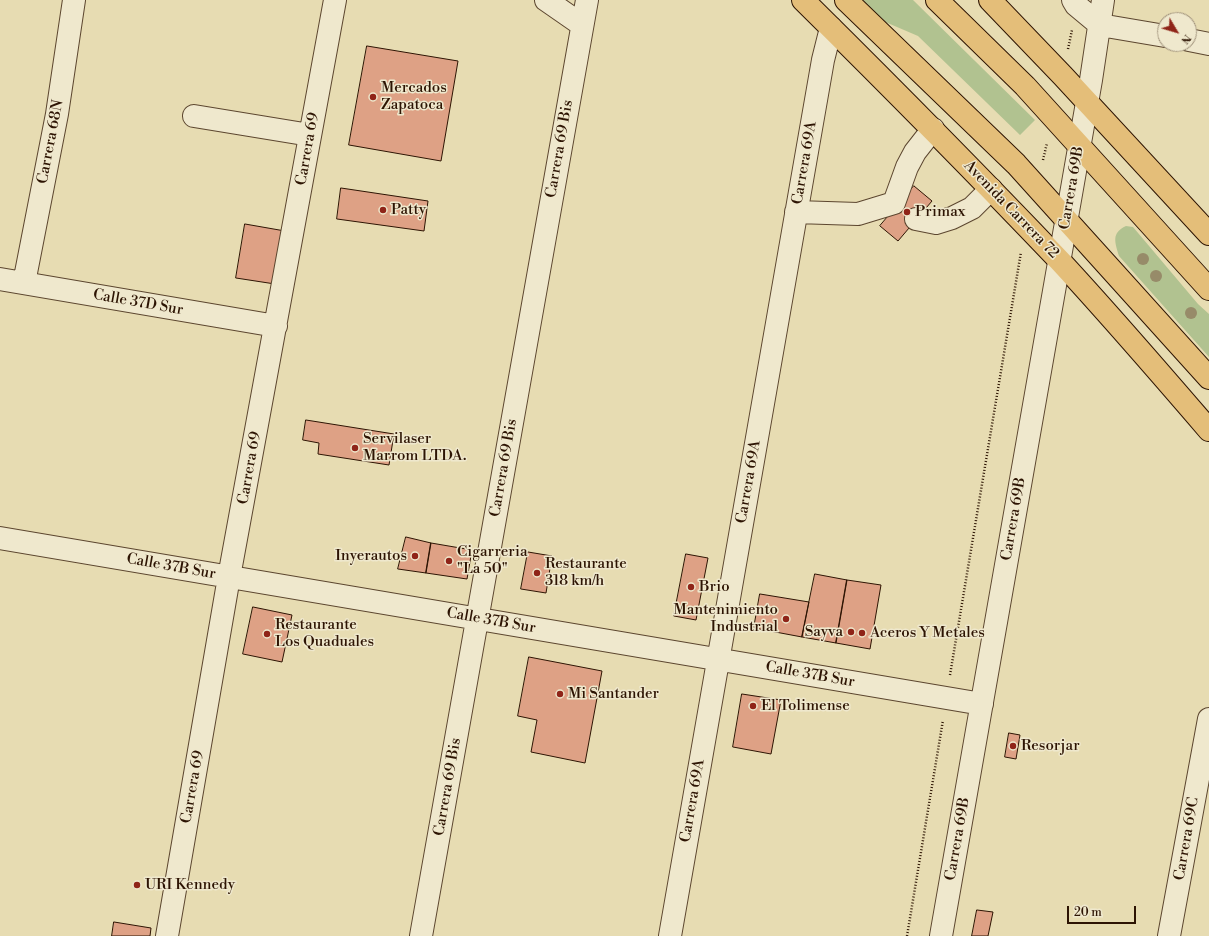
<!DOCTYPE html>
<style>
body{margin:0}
#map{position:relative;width:1209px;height:936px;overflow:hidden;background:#e7dcb2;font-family:"Libre Bodoni",serif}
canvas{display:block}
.north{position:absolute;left:1157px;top:12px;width:40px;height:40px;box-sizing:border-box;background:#efe8cd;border:1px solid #a1937c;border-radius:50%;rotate:128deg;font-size:11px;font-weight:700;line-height:16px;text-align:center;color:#2d1403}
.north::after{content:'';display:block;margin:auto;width:14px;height:18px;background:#8f2418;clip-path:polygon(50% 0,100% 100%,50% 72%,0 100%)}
.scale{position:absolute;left:1067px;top:906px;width:69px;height:18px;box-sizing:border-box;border:2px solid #2d1403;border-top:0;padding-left:5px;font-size:12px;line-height:14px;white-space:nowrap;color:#2d1403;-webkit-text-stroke:3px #efe8cd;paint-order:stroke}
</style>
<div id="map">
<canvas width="1209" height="936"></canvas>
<div class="north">N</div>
<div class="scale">20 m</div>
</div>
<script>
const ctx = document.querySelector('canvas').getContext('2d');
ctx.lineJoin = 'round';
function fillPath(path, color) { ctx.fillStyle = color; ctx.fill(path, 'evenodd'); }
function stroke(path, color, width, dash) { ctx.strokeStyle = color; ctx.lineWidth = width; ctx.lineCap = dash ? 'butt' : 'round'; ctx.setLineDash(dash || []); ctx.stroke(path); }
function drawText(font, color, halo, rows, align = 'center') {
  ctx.font = font + ' "Libre Bodoni",serif'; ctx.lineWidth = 3; ctx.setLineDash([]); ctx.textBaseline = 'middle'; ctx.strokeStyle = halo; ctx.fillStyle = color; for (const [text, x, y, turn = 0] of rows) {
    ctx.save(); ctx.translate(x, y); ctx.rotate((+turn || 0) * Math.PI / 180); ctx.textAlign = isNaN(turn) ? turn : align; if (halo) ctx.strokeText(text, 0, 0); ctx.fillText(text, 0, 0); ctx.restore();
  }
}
fillPath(new Path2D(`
 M861,0H913L1035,120L1020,135L918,36L883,21Z
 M1126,226L1133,227L1198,304L1209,314V357L1119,256C1115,242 1111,233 1126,226Z`), '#b1c290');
const building = new Path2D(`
 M367,46L458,61L441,161L349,145Z
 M914,186L932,201L898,241L880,226Z
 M341,188L428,201L424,231L337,219Z
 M245,224L285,231L275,284L236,278Z
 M306,420L394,434L389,465L318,454L319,443L303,440Z
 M406,537L431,543L426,573L398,569Z
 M431,543L472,550L467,579L426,573Z
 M528,552L552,556L546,593L521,589Z
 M686,554L708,558L696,620L674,616Z
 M815,574L847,580L836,643L802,637Z
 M847,580L881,585L870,649L836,643Z
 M760,594L809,602L802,637L754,628Z
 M253,607L292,615L282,662L243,654Z
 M529,657L602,671L585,763L531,752L537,720L518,716Z
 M742,694L781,700L771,754L733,747Z
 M1009,733L1020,735L1016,759L1005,757Z
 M977,910L993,912L988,936H972Z
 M114,922L151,928L150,936H112Z`);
fillPath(building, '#dea185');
stroke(building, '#2d1403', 1);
const minor = new Path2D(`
 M546,0L582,25
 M1073,0L1076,5L1100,25L1165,36
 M1189,40L1209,44
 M194,116L310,135
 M894,203L907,167L915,152L933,129
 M796,212L858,214L894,203
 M916,219L936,223L952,218L972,208L991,189
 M0,279L276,326
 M24,283L57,114L74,0
 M0,538L982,704
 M167,936L229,577L335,0
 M421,936L587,0
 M670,936L823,60L831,28
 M941,936L1091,80L1103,0
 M1169,936L1209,719`);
const highway = new Path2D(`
 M803,0C889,85 975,172 1059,260C1110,315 1160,373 1209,430
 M846,0L1016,164L1209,378
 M937,0L1025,86L1209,289
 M990,0L1063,76L1209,234`);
stroke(minor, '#5c462f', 24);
stroke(highway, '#2d1403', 24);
stroke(new Path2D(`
 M1068,49L1072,30
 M1043,160L1047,143
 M950,675L1021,252
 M907,936L943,720`), '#2d1403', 2.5, [1, 2]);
stroke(minor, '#efe8cd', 22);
stroke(highway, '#e4be79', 22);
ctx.fillStyle = '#978b69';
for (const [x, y] of [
 [1143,259],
 [1156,276],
 [1191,313]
]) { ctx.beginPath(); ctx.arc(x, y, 6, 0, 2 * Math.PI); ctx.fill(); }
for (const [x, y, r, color] of [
 [373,97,4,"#8f2418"],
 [383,210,4,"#8f2418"],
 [907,212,4,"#8f2418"],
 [355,448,4,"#8f2418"],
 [415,556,4,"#8f2418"],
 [449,561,4,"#8f2418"],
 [537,573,4,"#8f2418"],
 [691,587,4,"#8f2418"],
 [786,619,4,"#8f2418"],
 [851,632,4,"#8f2418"],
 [862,633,4,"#8f2418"],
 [267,634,4,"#8f2418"],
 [560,694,4,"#8f2418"],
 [753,706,4,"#8f2418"],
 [1013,746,4,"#8f2418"],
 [137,885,4,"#8f2418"]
]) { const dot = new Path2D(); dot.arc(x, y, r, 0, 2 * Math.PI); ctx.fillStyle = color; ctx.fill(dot); stroke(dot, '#efe8cd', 1.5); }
drawText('15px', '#2d1403', '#efe8cd', [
 ["Mercados",381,88],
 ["Zapatoca",381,105],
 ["Patty",391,210],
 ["Primax",915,212],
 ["Servilaser",363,439],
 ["Marrom LTDA.",363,456],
 ["Cigarreria",457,552],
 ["\"La 50\"",457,569],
 ["Inyerautos",407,556,"right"],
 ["Restaurante",545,564],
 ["318 km/h",545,581],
 ["Brio",699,587],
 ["Mantenimiento",778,610,"right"],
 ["Industrial",778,627,"right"],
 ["Restaurante",275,625],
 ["Los Quaduales",275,642],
 ["Sayva",843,632,"right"],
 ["Aceros Y Metales",870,633],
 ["Mi Santander",568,694],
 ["El Tolimense",761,706],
 ["Resorjar",1021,746],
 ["URI Kennedy",145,885]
], 'left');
drawText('15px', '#2d1403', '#efe8cd', [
 ["Carrera 68N",51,142,-79],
 ["Carrera 69",308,149,-80],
 ["Carrera 69 Bis",560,149,-80],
 ["Carrera 69A",805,163,-80],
 ["Carrera 69B",1072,188,-80],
 ["Avenida Carrera 72",1011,210,46],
 ["Calle 37D Sur",138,303,10],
 ["Carrera 69",250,468,-80],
 ["Carrera 69 Bis",504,468,-80],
 ["Carrera 69A",749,482,-80],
 ["Carrera 69B",1014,519,-80],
 ["Calle 37B Sur",171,567,10],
 ["Calle 37B Sur",491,621,10],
 ["Calle 37B Sur",810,675,10],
 ["Carrera 69",193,787,-80],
 ["Carrera 69 Bis",448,787,-80],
 ["Carrera 69A",693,801,-80],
 ["Carrera 69B",958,839,-80],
 ["Carrera 69C",1187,839,-80]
]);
</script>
